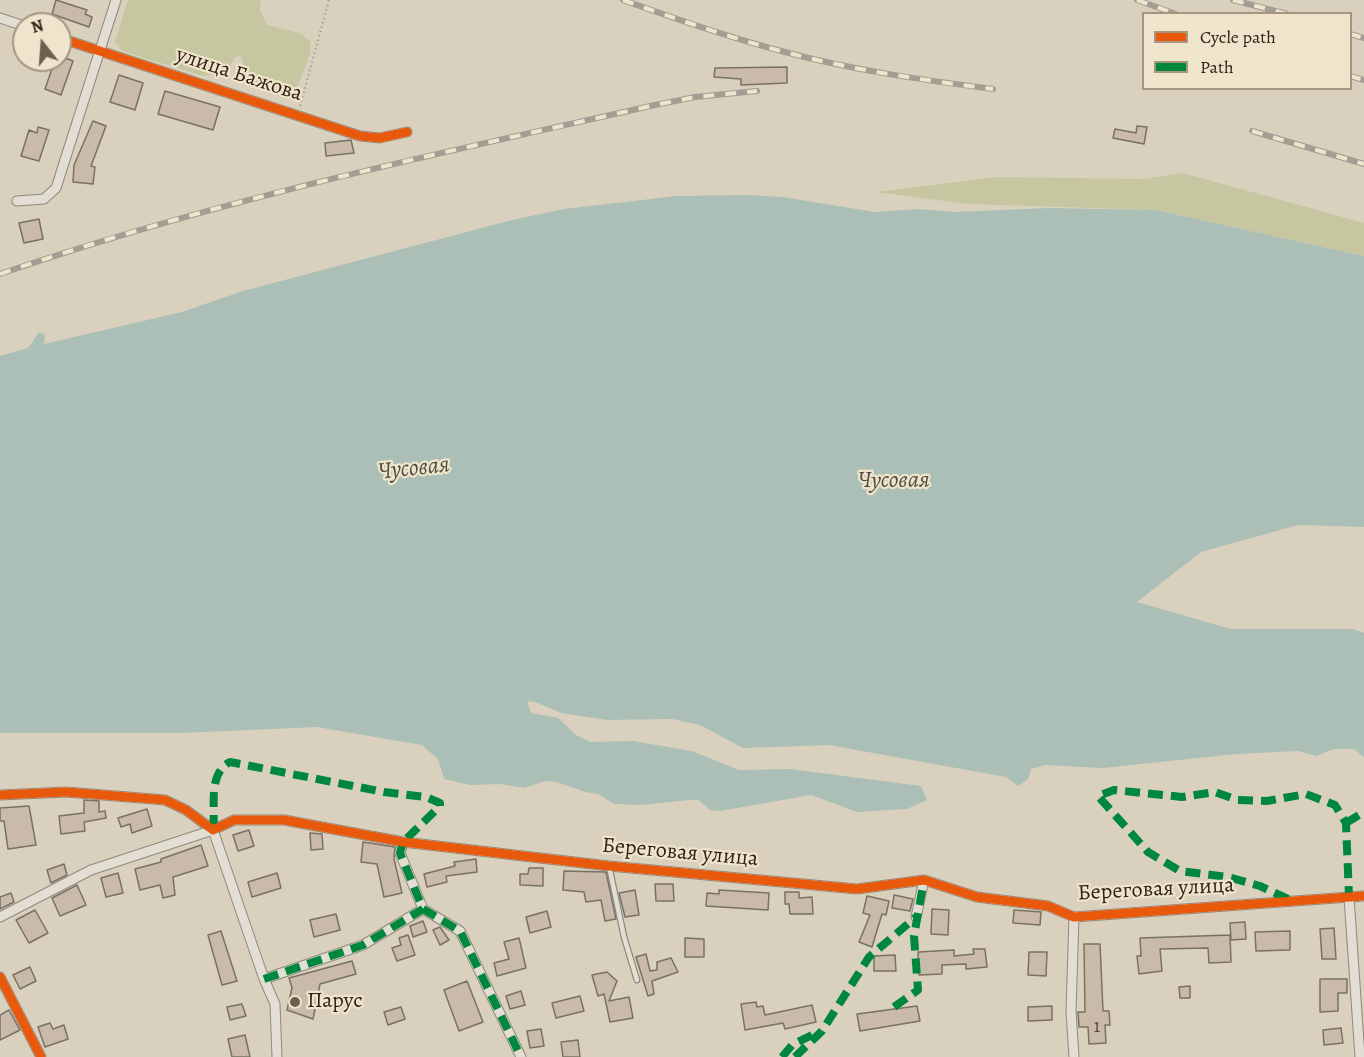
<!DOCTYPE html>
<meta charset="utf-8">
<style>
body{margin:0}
#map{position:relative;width:1364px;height:1057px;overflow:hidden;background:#d9d1bd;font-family:Alegreya,serif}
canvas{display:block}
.legend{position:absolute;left:1142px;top:12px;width:210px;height:78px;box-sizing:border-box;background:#efe4cc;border:2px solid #a59681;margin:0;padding:8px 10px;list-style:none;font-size:18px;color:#352110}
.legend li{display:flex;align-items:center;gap:12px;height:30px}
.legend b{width:30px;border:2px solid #a59681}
.north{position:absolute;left:12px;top:12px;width:60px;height:60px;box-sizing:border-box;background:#efe4cc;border:2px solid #a59681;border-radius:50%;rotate:343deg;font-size:16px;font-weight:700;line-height:24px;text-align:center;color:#352110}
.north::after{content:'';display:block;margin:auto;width:21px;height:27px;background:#6e5f4d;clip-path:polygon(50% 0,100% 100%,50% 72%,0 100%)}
</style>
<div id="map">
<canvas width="1364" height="1057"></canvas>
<ul class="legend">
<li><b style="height:8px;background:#e8590c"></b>Cycle path</li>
<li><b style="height:8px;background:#00873e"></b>Path</li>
</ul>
<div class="north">N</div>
</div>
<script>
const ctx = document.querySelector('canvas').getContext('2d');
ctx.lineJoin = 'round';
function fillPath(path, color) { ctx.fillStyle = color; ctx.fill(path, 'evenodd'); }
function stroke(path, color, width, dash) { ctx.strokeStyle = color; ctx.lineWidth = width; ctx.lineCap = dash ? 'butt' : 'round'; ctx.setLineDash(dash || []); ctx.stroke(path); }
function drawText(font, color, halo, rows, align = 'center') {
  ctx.font = font + ' Alegreya,serif'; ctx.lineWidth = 4.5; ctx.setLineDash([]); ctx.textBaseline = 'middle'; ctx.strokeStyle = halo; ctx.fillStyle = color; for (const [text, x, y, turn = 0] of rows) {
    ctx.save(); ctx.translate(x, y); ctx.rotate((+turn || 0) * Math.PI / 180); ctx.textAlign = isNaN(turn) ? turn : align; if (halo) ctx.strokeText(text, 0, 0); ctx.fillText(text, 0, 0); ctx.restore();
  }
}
fillPath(new Path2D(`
 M128,0H261L260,10L267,25L300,33L310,41V54L295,94L285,99L245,82L242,58L239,55L234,58L227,73L203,76L122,51L115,42Z
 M1183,173L1364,223V256L1156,210L968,204L876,192L997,177L1143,179Z`), '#c6c6a1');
fillPath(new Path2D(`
 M748,195L783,197L875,212L918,209L954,212L1049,208L1156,210L1364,256V527L1298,525L1201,552L1137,602L1231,629H1353L1364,633V757L1354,749H1334L1316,756L1298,751L1236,754L1103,768L1045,765L1031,769L1028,779L1018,786L1006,777L829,745L743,748L700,725L672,719L607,720L561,713L535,702L527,701L531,713L558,718L576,735L591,742L633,741L692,751L739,770L790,769L921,786L927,800L907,809L857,812L811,795L720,811L710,810L698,800H689L641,805L614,804L598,794L585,792L557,782L545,781L524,788L500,784L470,785L444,779L438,759L422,745L317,727L180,733H0V356L28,348L39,332L45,335L44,344L182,312L243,291L512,220L564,209L677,196Z`), '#acbfb7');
const building = new Path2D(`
 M56,0L87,10L85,14L92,17L89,27L52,14Z
 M60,56L73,61L61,95L45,89L55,60H60Z
 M787,67V83L741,85V79L714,77L715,68Z
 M119,75L143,83L135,110L110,102Z
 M165,91L220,107L213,130L158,114Z
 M93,121L106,126L91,166L95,167L93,184L73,182L74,165Z
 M1137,126L1147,127L1144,144L1113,138L1115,129L1136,133Z
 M38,127L49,130L39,161L21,156L29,130L37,133Z
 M351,140L354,153L326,156L325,143Z
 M39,219L43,239L24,243L19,223Z
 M84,800L99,801V812L105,811L106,818L84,822L85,831L61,834L59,816L84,813Z
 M29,806L36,845L8,849L4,821H0V808Z
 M147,809L152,826L132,833L130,824L121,827L118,818Z
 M249,830L254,846L238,851L233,835Z
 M310,833L322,834L323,849L311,850Z
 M363,842L395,847L394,859L402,893L384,897L377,864L361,862Z
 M201,845L208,866L173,877L175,895L163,898L160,885L140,890L135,869L161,862V859Z
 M476,859L477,872L446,876L447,882L427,887L424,874L455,866L454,862Z
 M64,864L67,875L51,883L47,870Z
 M529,868H543V886L520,885V874H528Z
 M564,871L606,872L616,919L605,921L601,900L586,902L584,892L563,890Z
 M118,873L123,893L106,897L101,878Z
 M277,873L281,888L252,897L248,882Z
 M655,884H673L674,901H656Z
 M77,885L86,905L60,916L52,898Z
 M635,890L639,915L625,917L619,893Z
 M719,890L769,893L768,910L706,906L707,893L719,894Z
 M785,892H799V898L812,897L813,914H790L789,904H785Z
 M11,893L14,902L0,909V897Z
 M894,895L913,899L910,911L892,908Z
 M867,896L889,901L886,915L882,914L872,947L859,942L870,915L863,913Z
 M932,909L949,910L948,935L931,934Z
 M35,910L48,933L29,943L16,920Z
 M1014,910L1041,912L1040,925L1013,923Z
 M547,911L551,927L530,933L526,917Z
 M336,914L340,930L314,937L310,920Z
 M423,921L427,932L413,937L410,926Z
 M1245,922L1246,939L1231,940L1230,923Z
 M440,927L449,940L440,945L433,930Z
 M1334,928L1336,959H1322L1320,929Z
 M221,931L237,981L222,985L208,935Z
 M1290,931V950L1256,951L1255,932Z
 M408,935L415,955L397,961L392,948L401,945L399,938Z
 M1230,935L1231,962L1209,963L1208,948L1160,949L1162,971L1139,974L1137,956H1141L1140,938Z
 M519,938L526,968L497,976L494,963L509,959L504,942Z
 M685,938L704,939V957H685Z
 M1084,944H1100L1103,1011H1109L1110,1025H1105L1106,1043L1089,1044L1088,1027H1079L1078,1012H1085Z
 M973,949H985L987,967L966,969V964L942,965V974L919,975L918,952L954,950V956L974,954Z
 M1029,952H1047L1046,976L1028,975Z
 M646,954L650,971L657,970V962L671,958L678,972L652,981L654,994L648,996L636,957Z
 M895,955L896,971H874V956Z
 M352,961L356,974L320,984L313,1019L287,1010L292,988L289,978Z
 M30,967L36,981L20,989L13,975Z
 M607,972L617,981L609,1001L629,997L633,1018L610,1022L604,994L598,996L592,975Z
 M1320,979H1347V993H1338V1011L1320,1012Z
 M467,981L483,1022L459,1031L444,990Z
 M1190,986V998H1180L1179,987Z
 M521,991L525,1005L510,1009L506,996Z
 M580,996L584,1011L556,1018L552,1003Z
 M756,1002L757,1007L763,1006L765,1015L812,1005L816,1022L785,1029L783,1023L745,1030L741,1004Z
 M242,1004L246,1016L230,1020L227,1007Z
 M917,1006L920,1021L860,1031L857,1014Z
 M1052,1006V1020L1028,1021V1007Z
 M401,1007L405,1019L388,1025L384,1012Z
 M9,1010L20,1030L0,1040V1015Z
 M50,1023L53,1029L64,1025L68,1039L45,1047L38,1027Z
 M1341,1028L1343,1043L1324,1045L1323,1030Z
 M541,1029L544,1046L530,1048L527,1031Z
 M245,1035L250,1057H232L228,1039Z
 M578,1040L580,1057H563L561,1042Z`);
fillPath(building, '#c9baaa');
stroke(building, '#787164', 1.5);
const service = new Path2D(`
 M609,866L624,937L637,980`);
const minor = new Path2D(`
 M0,18L24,26
 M60,38L360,136L380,138L407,132
 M17,201L44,199L56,188L116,0
 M0,795L66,792L165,800L186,810L213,830L234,820H284L403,842L609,866L857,889L924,880L977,897L1048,906L1074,917L1364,896
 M403,842L400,853L423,909L460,931L521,1057
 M1349,897L1360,1057
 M0,917L91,870L213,830L264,979L275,1004L277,1057
 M916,917L924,880
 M1074,917L1071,1011L1074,1057
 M0,977L41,1057
 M264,979L363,945L423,909`);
stroke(service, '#90887b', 7);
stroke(minor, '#90887b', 11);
stroke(new Path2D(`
 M300,106L329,0`), '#a39d94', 2, [1.5, 3]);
stroke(service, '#e2ded3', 4.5);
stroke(minor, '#e2ded3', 9);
const rail = new Path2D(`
 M623,0C677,19 730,38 785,52C852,70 923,80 993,89
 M1137,0L1176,14
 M1233,0L1287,14
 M1350,34L1364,38
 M1350,76L1364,80
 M1252,131L1364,164
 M0,274C216,200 433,155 655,105L695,97L757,91`);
stroke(rail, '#a39d94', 6);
stroke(rail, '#efe4cc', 4, [11]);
stroke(new Path2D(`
 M1346,823L1364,812
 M213,830C216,807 207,774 230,762L384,792L426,797L440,803V806L403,842L400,853L423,909L460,931L521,1057
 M1288,899L1260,886L1228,877L1180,871L1148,852L1098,796L1114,790L1182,797L1215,792L1237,800L1267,801L1306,794L1335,805L1346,823L1349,897
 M264,979L363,945L423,909
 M894,1007L918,990L914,936L924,880
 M782,1057L792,1045L816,1033
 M795,1057L822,1031L869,957L916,917`), '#00873e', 8, [15, 8]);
stroke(new Path2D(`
 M60,38L360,136L380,138L407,132
 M0,795L66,792L165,800L186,810L213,830L234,820H284L403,842L609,866L857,889L924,880L977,897L1048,906L1074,917L1364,896
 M0,977L41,1057`), '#e8590c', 9);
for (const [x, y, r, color] of [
 [295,1002,6,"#6e5f4d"]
]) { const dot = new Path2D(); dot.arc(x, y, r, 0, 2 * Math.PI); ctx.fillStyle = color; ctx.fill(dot); stroke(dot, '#efe4cc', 2); }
drawText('20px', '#5a4736', null, [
 ["1",1097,1027]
]);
drawText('22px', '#352110', '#efe4cc', [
 ["улица Бажова",239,75,18],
 ["Береговая улица",680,853,5],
 ["Береговая улица",1156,890,-3]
]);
drawText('22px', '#352110', '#efe4cc', [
 ["Парус",307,1002]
], 'left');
drawText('italic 24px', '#534e42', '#efe4cc', [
 ["Чусовая",414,469,-6],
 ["Чусовая",894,481]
]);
</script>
